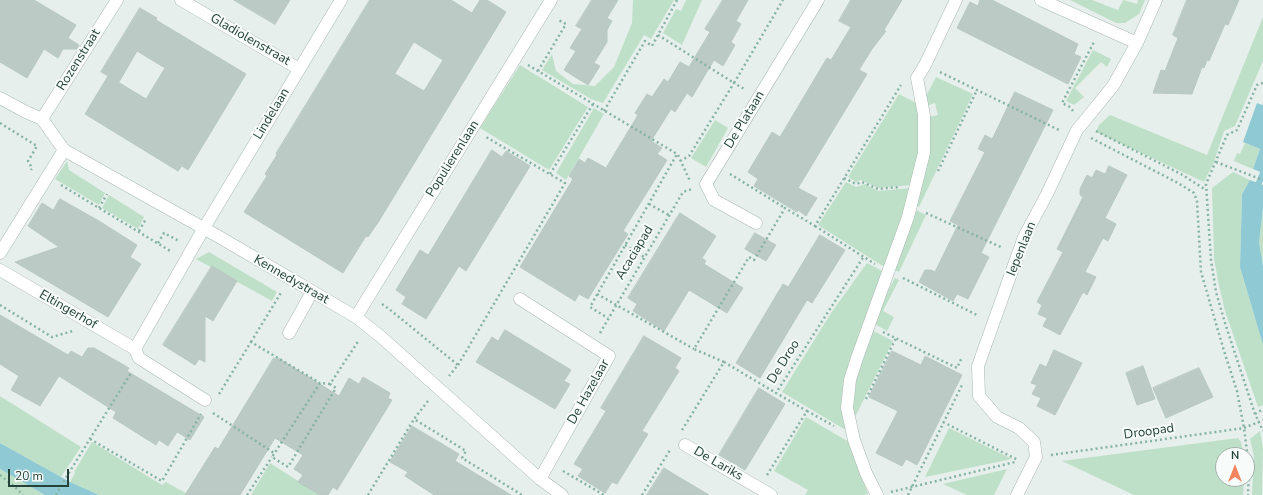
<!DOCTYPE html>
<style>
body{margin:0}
#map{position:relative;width:1263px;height:495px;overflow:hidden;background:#e6efeb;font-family:"Nunito Sans",sans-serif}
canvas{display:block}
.north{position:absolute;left:1215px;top:447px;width:40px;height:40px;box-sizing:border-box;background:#f7fbf9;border:1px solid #a3b1ad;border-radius:50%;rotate:0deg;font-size:11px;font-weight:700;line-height:16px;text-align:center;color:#24423a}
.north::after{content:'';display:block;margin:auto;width:14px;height:18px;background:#f4845f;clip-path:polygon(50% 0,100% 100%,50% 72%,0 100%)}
.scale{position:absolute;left:8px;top:469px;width:61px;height:18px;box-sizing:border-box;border:2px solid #24423a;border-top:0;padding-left:5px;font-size:12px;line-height:14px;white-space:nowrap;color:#24423a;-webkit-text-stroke:3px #f7fbf9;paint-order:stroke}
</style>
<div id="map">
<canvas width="1263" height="495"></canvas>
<div class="north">N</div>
<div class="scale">20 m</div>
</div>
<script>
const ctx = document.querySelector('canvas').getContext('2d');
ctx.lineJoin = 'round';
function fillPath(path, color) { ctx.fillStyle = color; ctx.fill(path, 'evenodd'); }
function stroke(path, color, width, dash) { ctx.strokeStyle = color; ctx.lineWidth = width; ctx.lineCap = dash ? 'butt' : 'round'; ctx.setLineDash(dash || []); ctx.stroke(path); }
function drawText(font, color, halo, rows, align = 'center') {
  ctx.font = font + ' "Nunito Sans",sans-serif'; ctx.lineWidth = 4; ctx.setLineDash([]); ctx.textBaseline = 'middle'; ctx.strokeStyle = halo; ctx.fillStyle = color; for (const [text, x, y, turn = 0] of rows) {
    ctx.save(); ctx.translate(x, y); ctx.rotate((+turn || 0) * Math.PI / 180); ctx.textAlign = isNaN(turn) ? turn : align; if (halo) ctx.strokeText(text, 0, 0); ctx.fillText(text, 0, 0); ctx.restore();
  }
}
fillPath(new Path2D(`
 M633,0H674L651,39L644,35L603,103L591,99L542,70L552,54L556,71L573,84L595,86L614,67L632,23Z
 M686,0H702L682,45L663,33L676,9L681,11Z
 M1070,0H1092L1118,10L1123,0L1137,4L1138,0H1145L1139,14L1125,23H1116Z
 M1263,17V61L1235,126L1224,131L1214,162L1204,182L1096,132L1099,125L1110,115L1207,155Z
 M1093,50L1111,59L1107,67L1101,62L1075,88L1084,97L1074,105L1066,101Z
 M520,65L588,107L549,170L480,128Z
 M936,77L973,94L919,207L915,205L928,117L938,115L935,103L926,106L925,98Z
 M899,94L916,103L921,121V145L912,185L878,188L861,180L856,182L848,177Z
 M594,108L604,114L566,180L556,173Z
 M715,120L728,128L706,167L691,158Z
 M1245,143L1260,149L1253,169L1234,161L1237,153L1240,154Z
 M67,161L69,170L105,193L99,205L55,179Z
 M1233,172L1250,180L1242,194L1240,267L1263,345V405L1258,407L1225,311L1218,281L1214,258L1212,188Z
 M846,182L856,187L865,184L878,191L911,188L886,268L818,225Z
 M109,195L144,217L138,229L102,208Z
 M1263,208V266L1259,242Z
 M914,209L926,215L899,272L894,270Z
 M209,252L277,292L272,301L196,259Z
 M867,263L884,272L846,380L849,432L782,392L831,313Z
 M895,278L899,280L883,311L894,317L887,331L871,322Z
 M870,329L893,341L853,421L850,407L855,379Z
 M0,396L81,447L61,477L0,443Z
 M806,417L849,442L868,494L864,495H805L808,490L774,471Z
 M949,428L1012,459L925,477Z
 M1260,431L1263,448L1262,495H1252L1254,456L1250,439Z
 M1238,438L1241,442L1243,455H1223V479H1244L1243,495H1134L1062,461Z
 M92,442L162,485L166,482L189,495H99L70,482L75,473L74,472Z
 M270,463L320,495H251Z
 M0,469L45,495H0Z
 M1007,469L994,495H967L943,484Z`), '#bfe0c8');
fillPath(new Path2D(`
 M1257,103L1262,105L1263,104V173L1253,169L1260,149L1243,142Z
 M1250,180L1263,185V208L1259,242L1263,266V345L1240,267L1242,194Z
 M0,443L70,482L99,495H45L0,469Z`), '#8ec9d4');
stroke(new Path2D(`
 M1256,190L1263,173`), '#8ec9d4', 6);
const building = new Path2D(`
 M0,0H34L76,25L68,38L79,45L77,49H63L58,58L44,49L27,78L0,62Z
 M234,0H290L275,24Z
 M370,0H451L472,13L480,0H487L506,12L379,221L368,237L366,236L343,273L244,212L267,176L265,174L277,155L276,154ZM414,42L443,60L424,91L395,74Z
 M592,0H618L607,18L612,21L607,30V42L594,63L600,66L588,85L564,70L576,51L570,48L582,29L576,26Z
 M723,0H748L736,21L741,24L731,42L735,45L723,66L714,60L692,97L687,93L675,112L671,109L651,141L662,148L657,154L667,160L623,231L628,234L588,299L579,294L575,301L520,267L573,179L569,176L579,159L585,163L588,158L606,168L638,115L635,113L647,94L652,97L664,79L668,82L680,62L689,67L710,32L705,29Z
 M851,0H902L884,30L886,31L872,49L859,70L867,74L798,188L817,198L806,216L798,210L797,212L754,186L758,179L748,172L772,132L780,137L827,58L831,60L851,27L839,21Z
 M980,0H992L1078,44L1074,54L1081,57L1068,84L957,28L970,2L978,6Z
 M1187,0H1239L1228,25L1225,24L1209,61L1207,60L1204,68L1202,67L1192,94L1153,93L1161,70L1165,71L1178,38L1173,35Z
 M140,8L157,18L156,20L246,74L188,170L182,166L178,171L85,114L108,76L146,99L165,68L137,51L119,82L101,72Z
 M1015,92L1053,110L981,253L989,257L968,299L957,294L953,301L919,282L925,270H931L935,272L958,225L950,221L985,152L978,149L985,135L992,139Z
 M492,150L502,157L506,151L530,166L466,271L459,266L426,319L402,304L406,297L396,290L420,250L428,255Z
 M1109,166L1127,175L1105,218L1116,224L1108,241L1103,238L1085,272L1096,277L1087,295L1083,292L1060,335L1043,326L1047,318L1038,314L1042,305L1037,302L1063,252L1057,249L1083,197L1080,195V189L1087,175L1092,178L1096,170L1105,174Z
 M60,199L99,221L137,245L130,257L141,264L108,317L15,262L59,247L28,226L42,203L53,210Z
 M680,213L716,236L702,258L706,261L704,264L743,288L727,313L689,290L664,331L633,311L637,304L628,298Z
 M755,233L776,245L766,261L745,249Z
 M820,235L845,250L812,303L807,300L760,378L736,363L783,284L788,287Z
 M212,266L237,281L213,321L205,316V362L199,359L195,365L163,345Z
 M0,315L68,355L71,351L82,357L88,348H94L129,368L127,371L204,417L190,440L177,432L168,446L159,440L156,445L113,418L116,412L59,376L40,406L11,390L19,376L0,364Z
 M505,330L571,370L564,381L570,384L555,409L476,362L492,337L498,341Z
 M644,336L681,358L675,368L679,371L642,431L648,434L617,484L612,482L605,493L578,476L583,469L574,464L606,411L601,408Z
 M1054,350L1082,363L1055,415L1037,406L1041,398L1032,394L1037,385L1031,383L1040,364L1046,367Z
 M892,351L921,365L925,356L962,375L917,465L906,459L902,466L876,453L898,411L869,397Z
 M274,358L277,360L278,358L339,396L349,378L359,384L363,377L390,393L388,398L392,400L337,490L333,487L328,495H320L298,482L303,475L294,469L303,455L275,438L240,495H185L215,447L218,449Z
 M1143,366L1155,399L1137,405L1126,373Z
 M1199,368L1213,397L1166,418L1153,388Z
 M759,388L785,404L745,470L719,455Z
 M412,426L459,454L455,461L511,495H434L405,476L408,472L390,462Z
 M664,468L677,476L709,495H647Z`);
fillPath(building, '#bbcac4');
stroke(building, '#b8c9c2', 1);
const minor = new Path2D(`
 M181,0L299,69
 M1041,0L1137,43
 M0,98L26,112L42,119L64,150L221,238L356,317L380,336L540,479L562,495
 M42,119L117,0
 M756,223L714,200L706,184L818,0
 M0,253L64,150
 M0,270L135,349
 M520,299L609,356L540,479
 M356,317L551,0
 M289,333L312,292
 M205,400L139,358L135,349L204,228L341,0
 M685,445L771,495
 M877,495L866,473L854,440L847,408L850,380L857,358L908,217L924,153V115L917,78L925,65L956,0
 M1017,495L1036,457L1034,442L1019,428L997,417L979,396L978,366L1024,237L1047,194L1077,130L1113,86L1137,43L1156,0`);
stroke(minor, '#a8b8b2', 13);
stroke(new Path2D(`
 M658,35L734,83L783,0
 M528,65L677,154L590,307L608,318
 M538,71L566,24L558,20
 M940,72L1059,130
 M1263,83L1257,85L1237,130L1227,135L1206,184L1211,260L1216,292L1225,323L1255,414L1263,431
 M604,111L645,41L652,46L677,0
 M1073,111L1070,107L1062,103L1094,42
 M0,123L37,146L28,161L32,168L31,170
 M1096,131L1181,174L1206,190
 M1091,138L1178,183L1194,193L1197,201L1201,272L1224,351L1237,391L1244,428L1249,467L1248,495
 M678,155L690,181
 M680,161L689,156L734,83L746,90
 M1216,162L1263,180
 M938,171L977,90
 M550,174L593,104
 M730,174L785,208
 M844,178L856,184L862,182L878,189L900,187
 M61,185L172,252
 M649,204L669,215
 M99,208L107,194
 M926,213L1003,248
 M815,226L875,264
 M139,231L146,219
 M158,243L164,233L179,241
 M625,245L644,257
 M903,278L979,316
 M597,294L694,349
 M382,304L389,309L458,365L449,376
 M0,305L52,337L73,331
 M883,332L957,368L962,357
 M600,333L683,192L692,189
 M251,342L282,291
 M724,362L776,393
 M458,365L565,183L486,137
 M330,384L320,383L272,457L288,467L336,388L330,384L359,340
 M219,394L251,342L320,383
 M866,399L896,338
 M428,401L414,419L466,451L462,458L522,495
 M807,411L834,426
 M213,413L274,453
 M1255,414L1263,409
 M943,422L1018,460
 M682,430L724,362L694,349L749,257L754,260L785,208L815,226L901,85
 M90,439L162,481L201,414
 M1051,455L1244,428L1263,420
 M563,471L604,495
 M0,475L15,487L23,495
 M767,475L807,411L776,393L864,256
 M891,492L1015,462
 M56,495L70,471L131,373
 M247,495L272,457
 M368,495L414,419
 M642,495L670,450
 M908,495L962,385`), '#86b3a5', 2.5, [2, 3]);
stroke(minor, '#fff', 12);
drawText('13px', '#24423a', '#f7fbf9', [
 ["Gladiolenstraat",250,40,30],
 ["Rozenstraat",79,60,-58],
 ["Lindelaan",272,114,-59],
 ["De Plataan",745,120,-59],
 ["Populierenlaan",453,159,-58],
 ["Iepenlaan",1022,249,-68],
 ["Acaciapad",635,253,-59],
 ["Kennedystraat",291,280,30],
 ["Eltingerhof",68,310,30],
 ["De Droo",784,362,-58],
 ["De Hazelaar",589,392,-61],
 ["Droopad",1149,432,-8],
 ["De Lariks",718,464,30]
]);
</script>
